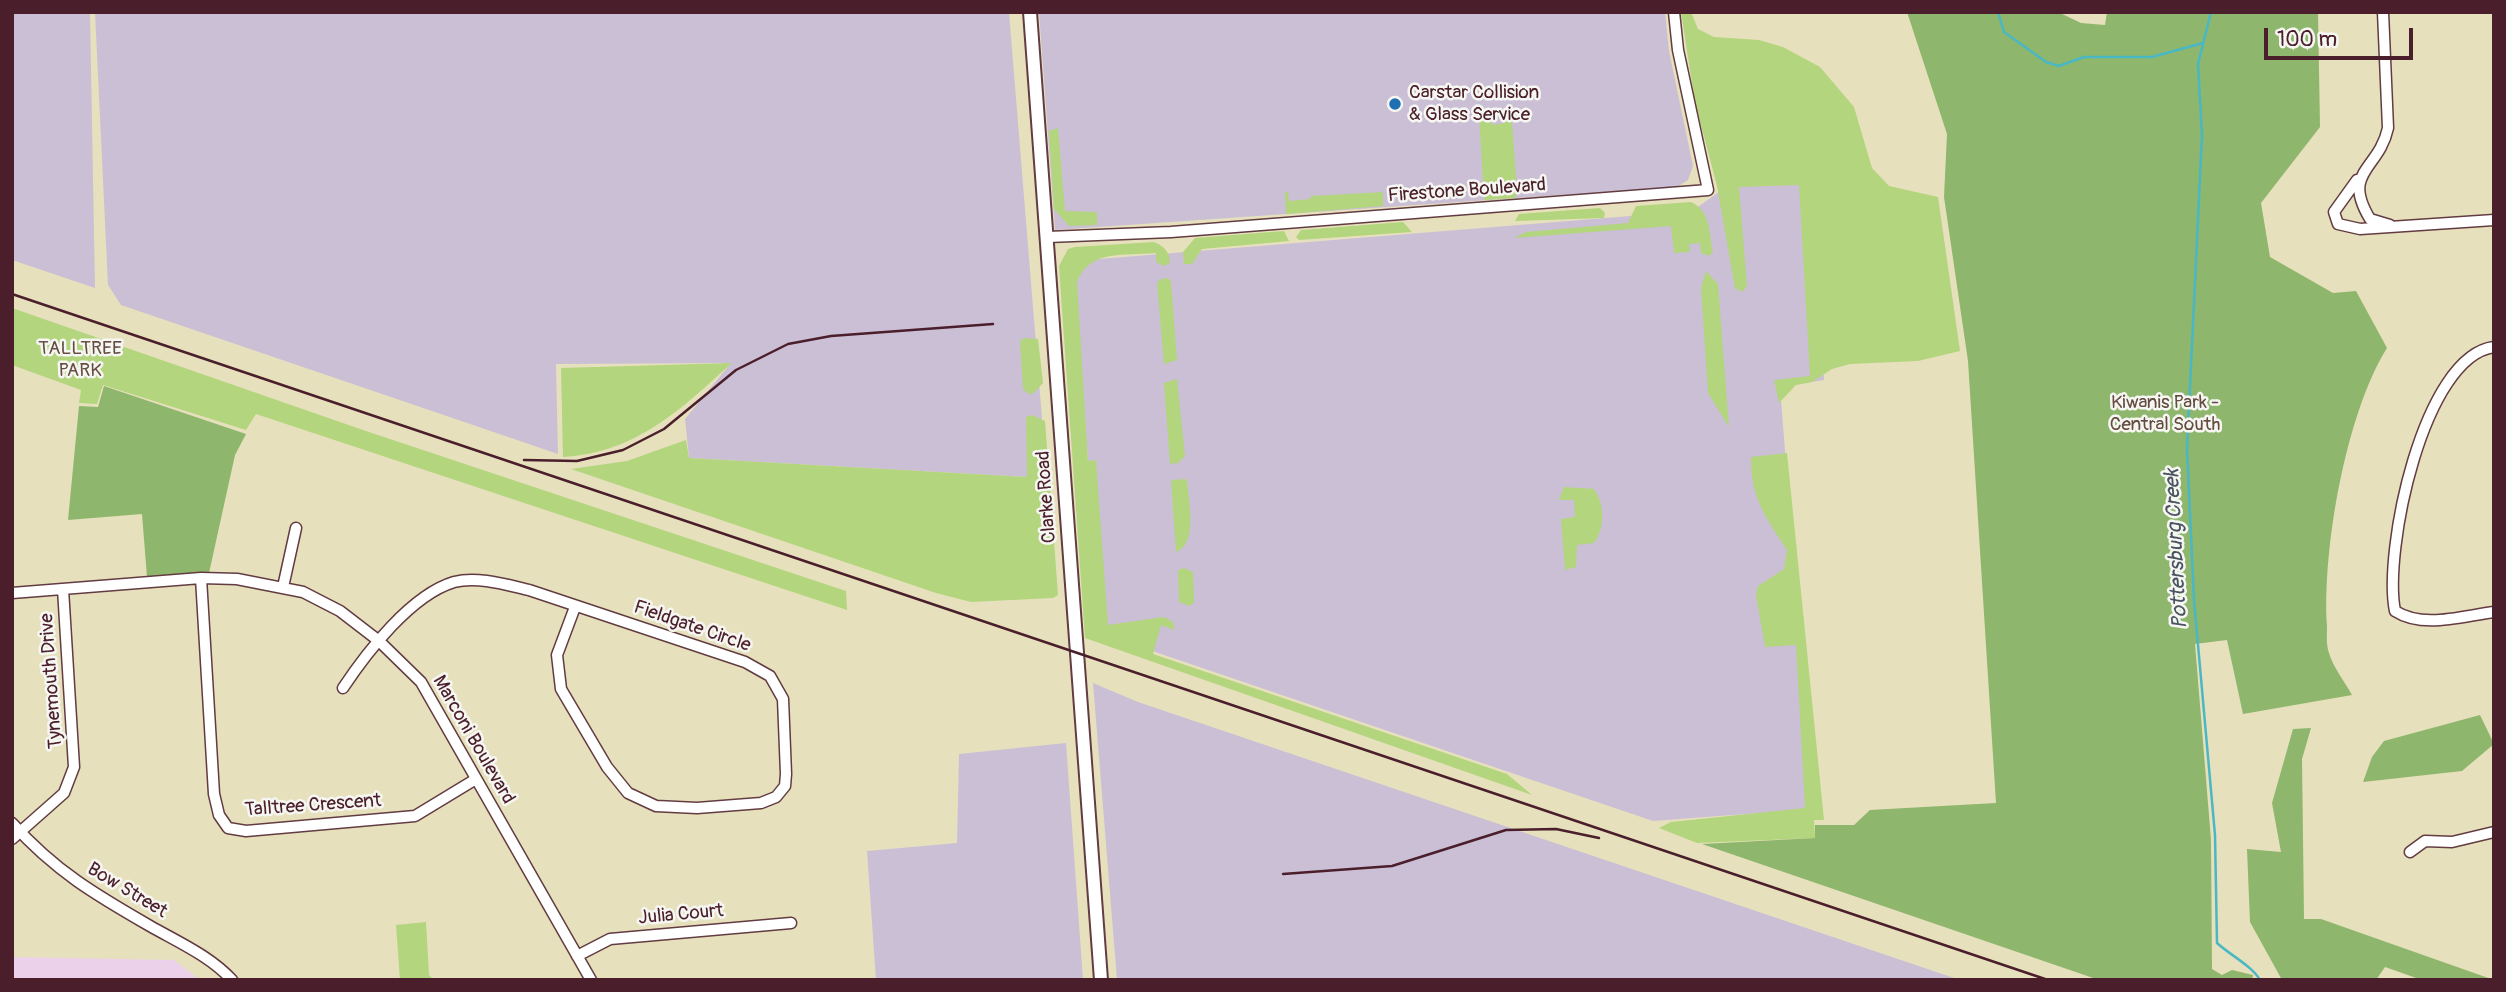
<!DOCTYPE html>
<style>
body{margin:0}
#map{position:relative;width:2506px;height:992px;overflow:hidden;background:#e7e0bd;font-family:Pangolin,sans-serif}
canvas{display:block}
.frame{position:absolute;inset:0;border:14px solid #4a1f2b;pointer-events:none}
.scale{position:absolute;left:2264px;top:28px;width:149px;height:32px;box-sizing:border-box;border:4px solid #4a1f2b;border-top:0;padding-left:9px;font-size:21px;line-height:24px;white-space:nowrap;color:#4a1f2b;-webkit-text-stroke:5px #f6f6f2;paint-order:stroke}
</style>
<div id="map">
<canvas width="2506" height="992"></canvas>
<div class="frame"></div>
<div class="scale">100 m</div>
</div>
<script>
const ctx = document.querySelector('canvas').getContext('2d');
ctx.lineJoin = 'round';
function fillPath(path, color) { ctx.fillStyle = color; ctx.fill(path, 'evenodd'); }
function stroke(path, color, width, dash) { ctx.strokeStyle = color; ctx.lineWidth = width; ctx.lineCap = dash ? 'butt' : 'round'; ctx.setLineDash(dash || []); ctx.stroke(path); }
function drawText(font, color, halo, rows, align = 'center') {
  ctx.font = font + ' Pangolin,sans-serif'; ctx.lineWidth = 5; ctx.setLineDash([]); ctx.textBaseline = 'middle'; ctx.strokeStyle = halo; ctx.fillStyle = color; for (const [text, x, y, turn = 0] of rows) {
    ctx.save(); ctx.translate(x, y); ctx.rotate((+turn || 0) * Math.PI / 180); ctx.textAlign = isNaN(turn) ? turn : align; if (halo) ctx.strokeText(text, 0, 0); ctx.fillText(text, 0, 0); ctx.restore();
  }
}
fillPath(new Path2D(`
 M12,957L174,960L200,980H12Z`), '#ecd1ea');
fillPath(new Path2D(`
 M12,12H90L95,288L12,260Z
 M95,12H1009L1042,418L1027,477L689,458L685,419L731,363L556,364L558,454L121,305L108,285Z
 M1039,12H1665L1669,51L1693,166L1688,180L1677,187L1055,230Z
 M1812,179L1824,380L1780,387L1813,809L1653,821L1108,636L1095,460L1088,462L1074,261L1692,211L1736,180Z
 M1093,683L1138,702L1960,980H1117Z
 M1066,743L1083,980H876L867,851L957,843L959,754Z`), '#cbbfd5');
fillPath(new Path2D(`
 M1681,12H1691L1698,29L1714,37L1759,40L1783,47L1820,67L1854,107L1872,168L1889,186L1938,197L1960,351L1918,361L1850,364L1832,369L1812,382L1796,385L1779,403L1774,380L1810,376L1799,185L1739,187L1747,286L1742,292L1735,288L1717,186L1695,102Z
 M1511,109L1517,191L1515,198L1484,200L1479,115L1481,111L1491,110L1492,125L1505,123V110Z
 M1058,128L1065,211L1097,212V225L1069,226L1054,209L1049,131Z
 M1285,192H1288L1289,201L1310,199L1311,196L1383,192V206L1286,214Z
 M1691,202C1711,211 1709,233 1713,252L1709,256L1701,253L1700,243L1689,244L1690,252L1674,253L1671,226L1514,238L1526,232L1628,223L1636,206Z
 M1600,208L1605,213L1604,218L1515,221L1519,214Z
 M1403,222L1412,232L1299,240L1296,237L1301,230Z
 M1284,231L1289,241L1202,249L1192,264H1184L1183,252L1195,238Z
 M1154,242C1165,247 1169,251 1170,263L1164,266L1156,262V253C1125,256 1089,249 1077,282L1088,461L1096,460L1108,625L1164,617L1173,622L1175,630L1161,625L1153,654L1507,774L1532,795L1085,638L1059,266L1068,249L1075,247Z
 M1706,271L1718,284L1729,427L1708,393L1701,288Z
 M1168,278L1171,282L1177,360L1164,364L1157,283L1161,279Z
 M12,308L363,430L846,591L847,610L256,414L246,430L103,385L97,404L79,403L81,390L12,365Z
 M1024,338L1038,339L1043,383L1033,394L1027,393L1023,388L1020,341Z
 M732,363C681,409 636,453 563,457L561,368Z
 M1177,379L1185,456L1178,463L1170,464L1164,383Z
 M1032,415L1045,421L1058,595L1053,598L971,602L936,593L571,469L627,461L686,440L689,458L1027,477L1026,417Z
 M1787,453L1824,820H1814L1815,838L1697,843L1659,828L1671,822L1805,808L1796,645L1765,647L1756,595L1758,586L1784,569L1787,550C1765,516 1751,499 1751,457Z
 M1187,479C1188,500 1199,543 1176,552L1171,480Z
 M1564,487L1594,489C1605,504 1605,529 1594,543L1577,545L1576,567L1565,570L1561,519L1575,517L1574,500H1559Z
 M1184,568L1193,572L1194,602L1190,606L1179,602L1178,570Z
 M426,922L429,975L434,980H400L396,925Z`), '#b3d57d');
fillPath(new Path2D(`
 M1907,12H2058L2081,23L2105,25L2107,12H2318L2320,127L2261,203L2270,257L2333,293L2356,291L2387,348C2346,413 2322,550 2327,626C2327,634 2326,645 2329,653C2333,667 2345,682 2352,695L2243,714L2227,640L2195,644L2211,840L2212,969L2222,975L2232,970L2253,975L2252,980H2099L1702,844L1815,838V825H1854L1870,810L1996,803L1968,361L1944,197L1947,134Z
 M104,386L246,434L235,455L209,573L147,577L142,514L68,520L79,406L98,407Z
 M2480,715L2494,744L2462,771L2363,782L2372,757L2384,741Z
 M2311,728L2302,759L2304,919H2321L2494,980H2422L2385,967L2376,980H2282L2250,922L2247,849L2281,852L2272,803L2293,729Z`), '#8eb66c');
stroke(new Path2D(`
 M1998,12L2004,32L2046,62L2059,66L2084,57H2152L2203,43
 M2211,12L2198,64L2202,136L2187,449L2194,600L2215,835L2217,943C2230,955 2252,966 2260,980`), '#49b7c4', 2.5);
const minor = new Path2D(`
 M2383,12L2388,128C2379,170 2341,171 2370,219L2390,225
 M2357,180L2334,212L2338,224L2360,229L2494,220
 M1048,237L1171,232L1708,190L1678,50L1674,12
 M2494,347C2423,356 2383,552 2395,611C2423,629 2462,616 2494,612
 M201,578L214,794L219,815L228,828L246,831L415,816L476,779
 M283,587L296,528
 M12,593L201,578L237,579L303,592L340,611L379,641L421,682L591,980
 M343,688C367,652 411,595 454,582C478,576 507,585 529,590L745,662L770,676L783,699L786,774L785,786L776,797L761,803L697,808L656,806L628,793L607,767L561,689L557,655L575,607
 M12,823C55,871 96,895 150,926C178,942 210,956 232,980
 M12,839L64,793L74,767L63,589
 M2410,852L2425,841L2452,842L2494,832
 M577,956L610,939L791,923`);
const major = new Path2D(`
 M1030,12L1101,980`);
stroke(minor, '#623c41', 13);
stroke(major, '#623c41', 16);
stroke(minor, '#fff', 10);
stroke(major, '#fff', 12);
stroke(new Path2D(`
 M12,294L2048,980
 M524,460L577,461L623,450L664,429L736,370L788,344L831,336L993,324
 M1283,874L1392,866L1506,830L1556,829L1599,838`), '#4a1f2b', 2.5);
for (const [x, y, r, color] of [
 [1395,104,7,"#1f6fb2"]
]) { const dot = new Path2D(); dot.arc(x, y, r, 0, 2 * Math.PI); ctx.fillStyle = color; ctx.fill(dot); stroke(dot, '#f6f6f2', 2.5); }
drawText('19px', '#4a1f2b', '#f6f6f2', [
 ["Carstar Collision",1409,93],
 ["& Glass Service",1409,115]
], 'left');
drawText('19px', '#4a1f2b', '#f6f6f2', [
 ["Firestone Boulevard",1467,191,-4],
 ["Clarke Road",1047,497,-94],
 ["Fieldgate Circle",692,627,19],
 ["Tynemouth Drive",52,681,-94],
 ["Marconi Boulevard",473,740,60],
 ["Talltree Crescent",313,806,-4],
 ["Bow Street",127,891,31],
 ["Julia Court",681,915,-5]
]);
drawText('19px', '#644c40', '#f6f6f2', [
 ["TALLTREE",80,349],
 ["PARK",80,371],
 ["Kiwanis Park -",2165,403],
 ["Central South",2165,425]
]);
drawText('italic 21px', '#4a5461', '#f6f6f2', [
 ["Pottersburg Creek",2177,549,-93]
]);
</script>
